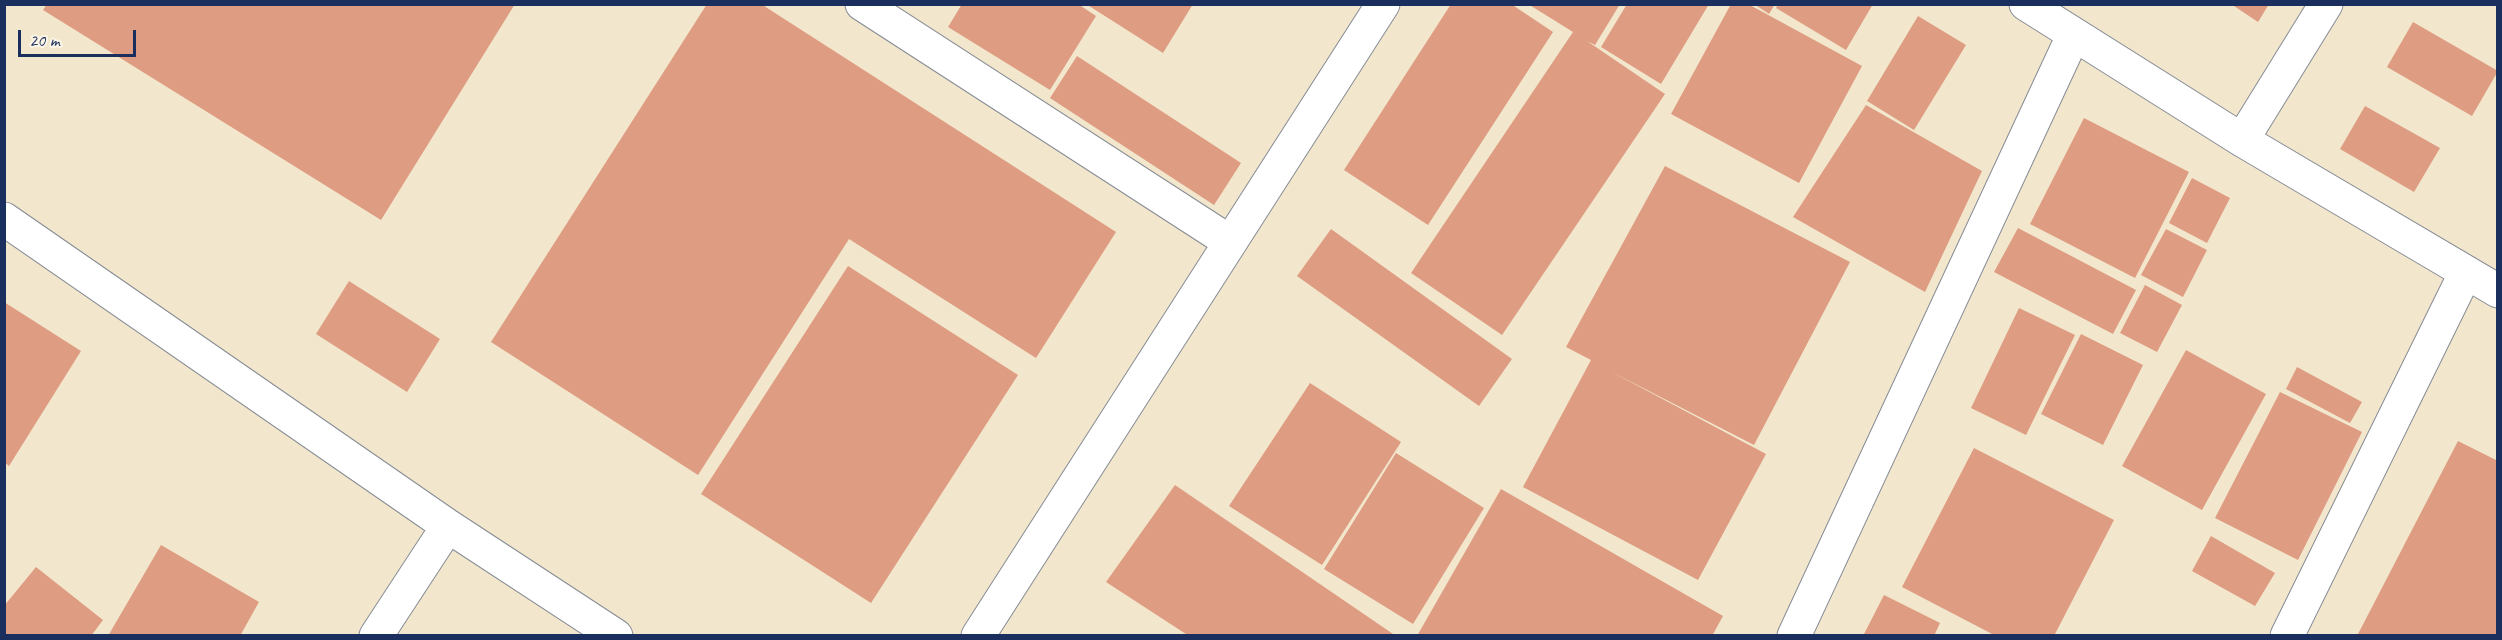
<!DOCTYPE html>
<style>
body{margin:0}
#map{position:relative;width:2502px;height:640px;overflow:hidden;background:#f2e7cc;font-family:Caveat,sans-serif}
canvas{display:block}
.frame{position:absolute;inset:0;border:6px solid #1b2f5e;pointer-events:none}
.scale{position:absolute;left:18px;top:30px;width:118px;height:27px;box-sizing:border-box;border:3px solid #1b2f5e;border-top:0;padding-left:8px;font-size:18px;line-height:21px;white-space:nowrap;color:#1b2f5e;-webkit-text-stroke:4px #fcf5e5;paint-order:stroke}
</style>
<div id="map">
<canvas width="2502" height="640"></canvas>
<div class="frame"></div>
<div class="scale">20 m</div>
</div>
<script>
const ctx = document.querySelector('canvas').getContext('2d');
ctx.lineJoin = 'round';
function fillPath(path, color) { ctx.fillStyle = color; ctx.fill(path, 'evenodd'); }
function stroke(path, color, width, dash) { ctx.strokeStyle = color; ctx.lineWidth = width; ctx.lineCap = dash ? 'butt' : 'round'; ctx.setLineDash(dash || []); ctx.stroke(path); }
fillPath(new Path2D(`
 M47,4H515L381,220L43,10Z
 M707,4H761L1116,232L1036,358L849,239L698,475L491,342Z
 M962,4H1078L1096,16L1050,90L948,27Z
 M1086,4H1193L1163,53Z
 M1451,4H1511L1553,32L1428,225L1344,170Z
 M1528,4H1620L1595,45L1587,41L1665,94L1502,335L1411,273L1573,32Z
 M1627,4H1709L1661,84L1601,47Z
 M1731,4H1748L1862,66L1799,183L1671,114Z
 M1754,4H1775L1769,14Z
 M1778,4H1873L1846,50L1776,8Z
 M2231,4H2269L2258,22Z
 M1918,16L1966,45L1914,130L1867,101Z
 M2413,22L2498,71L2472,116L2387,67Z
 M1077,56L1241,163L1214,205L1050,98Z
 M1866,105L1982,171L1925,292L1793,217Z
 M2365,106L2440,148L2414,192L2340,149Z
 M2084,118L2189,172L2135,278L2030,224Z
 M1665,166L1850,262L1754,445L1608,370L1766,454L1698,580L1523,487L1591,360L1566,347Z
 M2192,178L2230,198L2207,243L2169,223Z
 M2018,228L2136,290L2113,334L1994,272Z
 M1331,229L1512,359L1479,406L1297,276Z
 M2166,229L2207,250L2183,297L2141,275Z
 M848,266L1018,375L871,603L701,494Z
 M349,281L440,339L407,392L316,334Z
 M2145,285L2182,305L2157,352L2120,333Z
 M4,302L81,351L9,466L4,462Z
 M2019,308L2075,335L2026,435L1971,408Z
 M2081,334L2143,365L2103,445L2041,414Z
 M2186,350L2266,394L2202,510L2122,466Z
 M2297,367L2362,402L2350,423L2286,389Z
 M1310,383L1401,442L1322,565L1229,506Z
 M2280,392L2362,432L2298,560L2215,518Z
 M2458,441L2498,461V636H2357Z
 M1974,448L2114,520L2054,636H1996L1902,587Z
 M1396,453L1484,508L1413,624L1324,569Z
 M1175,485L1396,636H1189L1106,582Z
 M1501,489L1723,616L1712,636H1417Z
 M2211,536L2275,573L2255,606L2192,571Z
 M161,545L259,602L240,636H108Z
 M36,567L103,620L91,636H4V606Z
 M1884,595L1940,623L1934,636H1863Z`), '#de9c82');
const minor = new Path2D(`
 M862,4L1230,242
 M2026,4L2242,140L2498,291
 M2242,140L2326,4
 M4,219L448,526L616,636
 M376,636L448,526
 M978,636L1383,4
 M1794,636L2073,36
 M2287,636L2466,272`);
stroke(minor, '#868b95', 35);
stroke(minor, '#fff', 33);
</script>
